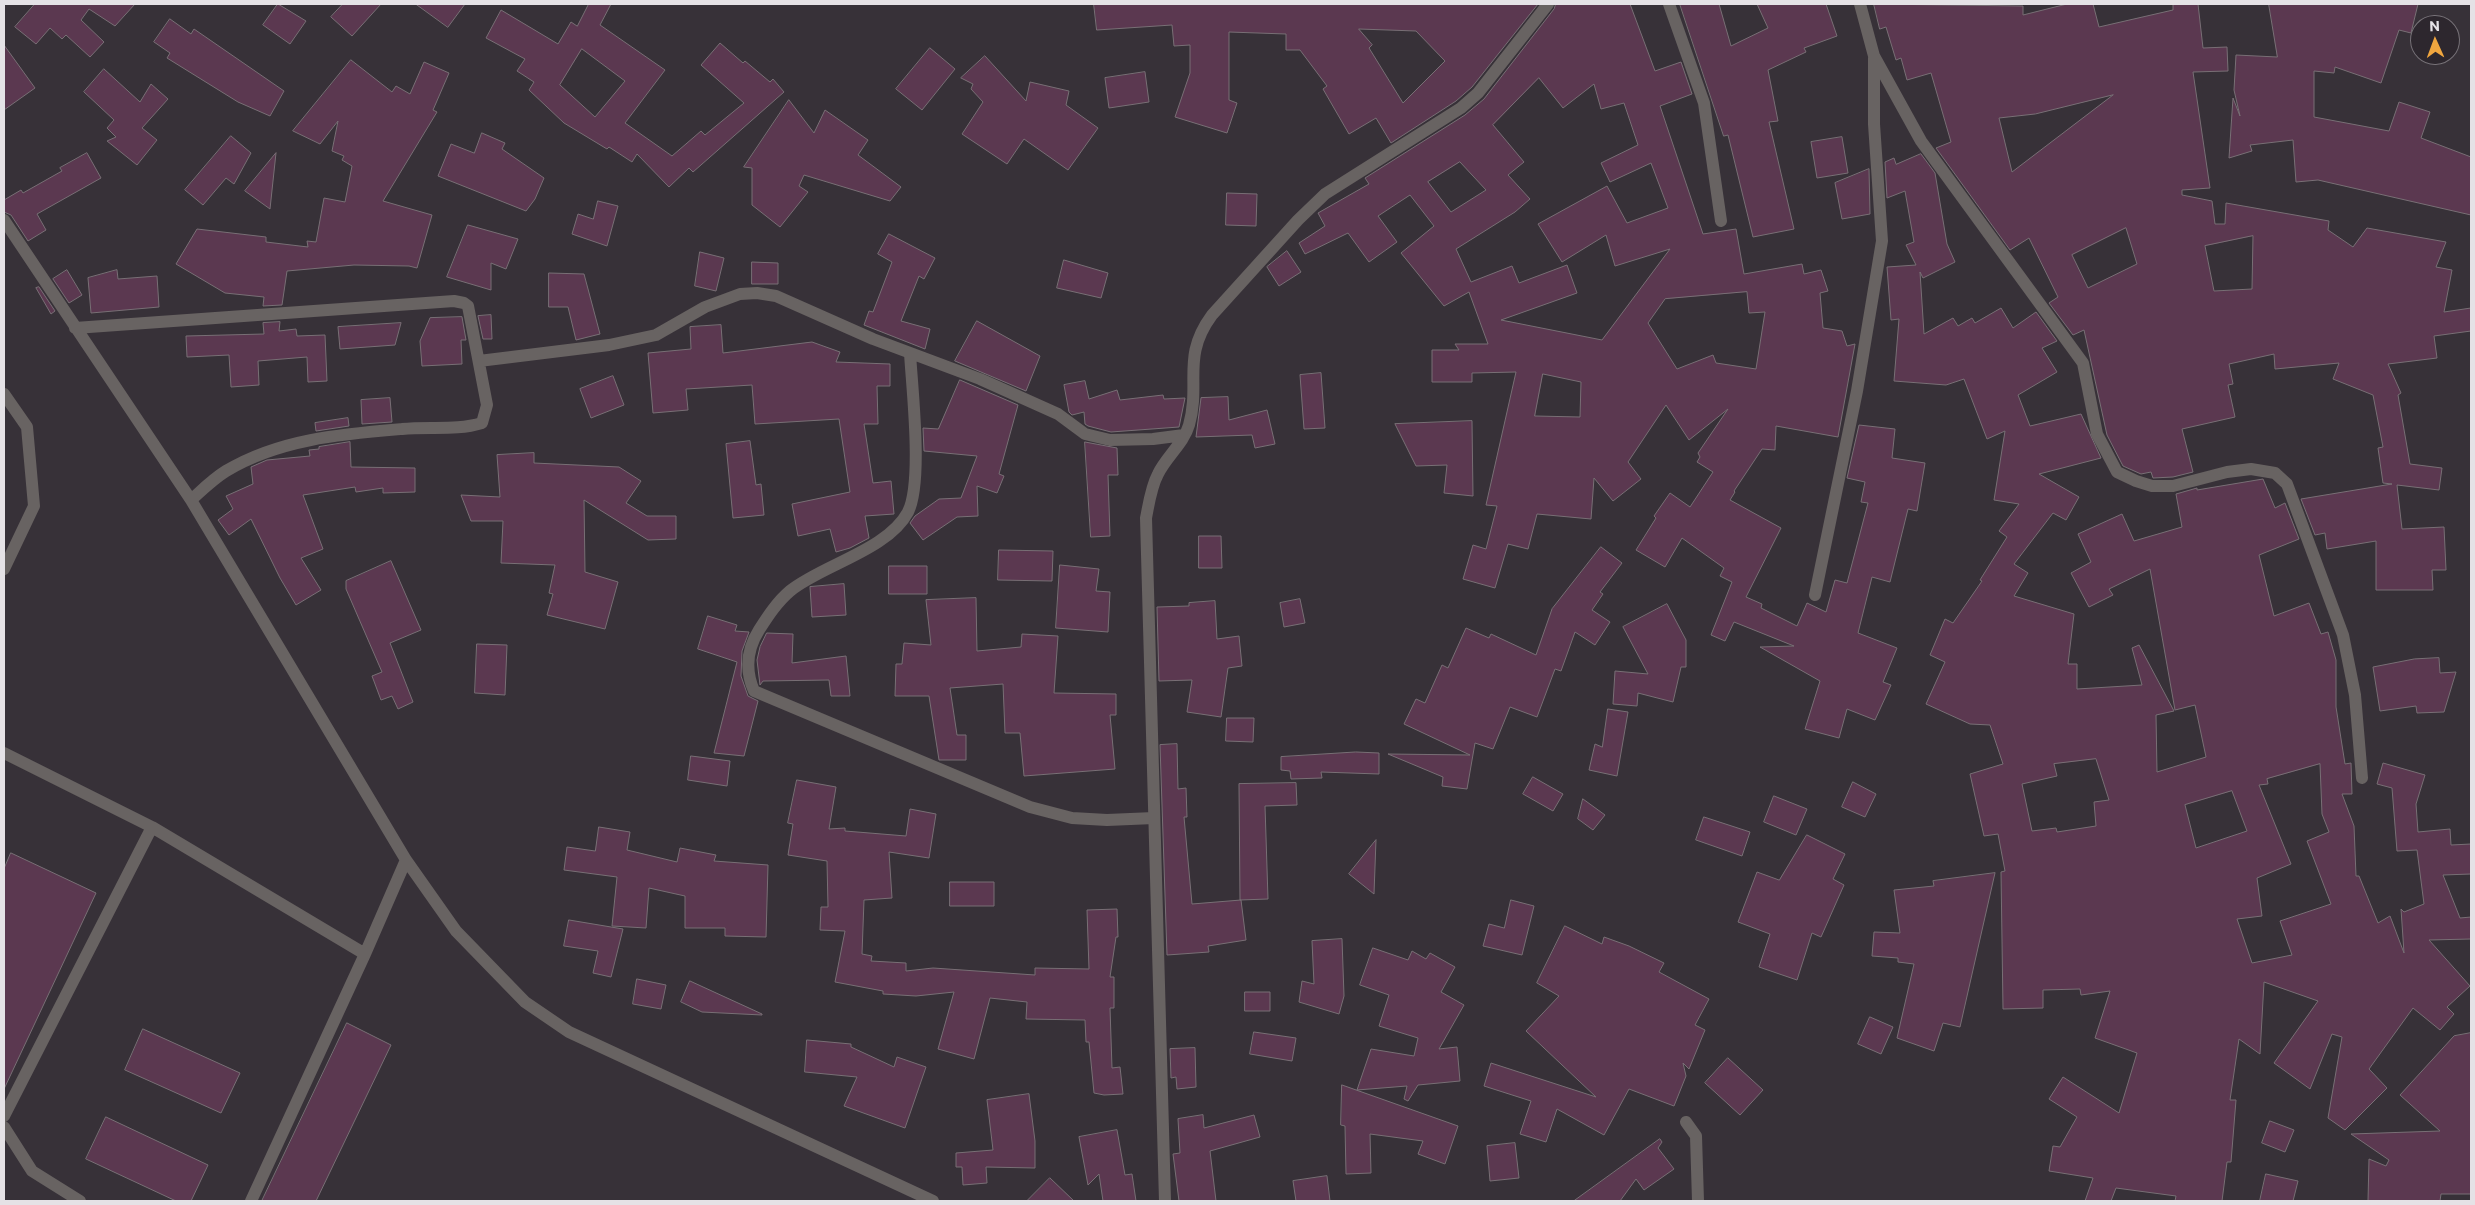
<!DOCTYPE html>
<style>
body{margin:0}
#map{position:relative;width:2475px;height:1205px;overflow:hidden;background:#373138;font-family:Commissioner,sans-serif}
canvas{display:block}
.frame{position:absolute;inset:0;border:5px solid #e5e2e6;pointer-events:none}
.north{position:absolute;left:2410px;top:15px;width:50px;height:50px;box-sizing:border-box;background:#2d272e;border:1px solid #777278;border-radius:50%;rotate:358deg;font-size:14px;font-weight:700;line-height:20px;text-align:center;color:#e5e2e6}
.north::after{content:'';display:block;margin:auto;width:18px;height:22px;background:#f0a63f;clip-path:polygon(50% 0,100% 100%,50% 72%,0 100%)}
</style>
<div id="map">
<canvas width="2475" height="1205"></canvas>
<div class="frame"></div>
<div class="north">N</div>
</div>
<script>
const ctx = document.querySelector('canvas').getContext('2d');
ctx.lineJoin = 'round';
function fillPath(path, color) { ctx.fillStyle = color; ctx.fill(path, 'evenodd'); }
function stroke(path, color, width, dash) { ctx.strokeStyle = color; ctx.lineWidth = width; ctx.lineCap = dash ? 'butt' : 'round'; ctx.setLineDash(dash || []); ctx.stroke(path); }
const building = new Path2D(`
 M35,4H135L115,26L89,9L81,20L104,42L90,57L66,35L62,39L50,28L36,44L15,27Z
 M278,4L306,21L290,44L263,25Z
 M343,4H381L352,36L331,17Z
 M416,4H465L448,27Z
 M589,4H611L600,25L665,70L625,123L672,156L701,131L705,135L744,103L701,65L720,43L743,63L745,61L770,82L773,79L784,92L693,172L689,168L669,187L637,154L632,162L609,147L607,149L564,123L529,90L534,82L517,71L525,59L486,38L501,10L558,44L571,22L577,26ZM582,49L625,81L595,117L560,85Z
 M1094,4H1538L1472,87L1456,101L1391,143L1376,118L1349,134L1323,89L1327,86L1300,50H1286V34L1229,32V100L1237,103L1227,133L1175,117L1190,73V45L1174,46L1172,25L1097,30ZM1359,29L1416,31L1445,61L1403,103L1369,48L1372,45Z
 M1556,4H1630L1655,71L1681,62L1692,94L1660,106L1703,234L1736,229L1744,274L1802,264L1804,274L1821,270L1828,291L1820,293L1823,328L1842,331L1847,346L1855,344L1838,437L1776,426L1775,450L1762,449L1734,491L1735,492L1730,500L1781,528L1746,597L1762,604L1761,608L1797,626L1807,603L1826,612L1835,580L1847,583L1868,503L1861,502L1865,482L1847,478L1859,425L1895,429L1892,458L1925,463L1917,511L1908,509L1890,582L1872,577L1858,633L1897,648L1883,682L1891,685L1875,720L1847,709L1839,738L1805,729L1820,681L1760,647L1794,646L1734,622L1725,641L1711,635L1732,582L1720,576L1724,568L1682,538L1665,567L1636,550L1656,518L1654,516L1670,493L1690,507L1713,472L1697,462L1700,457L1698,453L1728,409L1689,440L1666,405L1628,462L1641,479L1613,501L1594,478L1591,519L1537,514L1528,549L1508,544L1495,588L1463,579L1473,545L1486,549L1497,506L1486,505L1516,372L1472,373V382H1432V350H1459L1455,344H1488L1469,292L1444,306L1401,253L1434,226L1410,195L1378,216L1397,242L1369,262L1348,233L1305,254L1299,243L1325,226L1318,213L1369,184L1365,178L1465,115L1484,99L1554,9ZM1539,78L1563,108L1594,84L1601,109L1624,103L1638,145L1601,163L1610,182L1651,163L1668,208L1627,223L1607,186L1538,224L1562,262L1606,235L1615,266L1670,249L1602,340L1501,320L1577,293L1567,265L1519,283L1512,266L1471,282L1456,249L1515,212L1530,199L1508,175L1524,162L1493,125ZM1460,162L1486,190L1451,212L1428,182ZM1747,292L1749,313L1765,312L1756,369L1716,363L1713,355L1677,369L1648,323L1665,299ZM1543,374L1581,382L1580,417L1535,416Z
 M1680,4H1719L1731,46L1768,28L1757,4H1826L1837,36L1804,48L1806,52L1768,70L1778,121L1769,122L1794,229L1753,237L1728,135L1724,136Z
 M1874,4L2023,6V15L2067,4H2093L2099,27L2173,10V4H2198L2203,48L2227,47L2228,71L2193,72L2210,188L2182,190V195L2212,201L2215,224H2225L2226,203L2329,221L2328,230L2353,247L2367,228L2446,242L2436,267L2452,270L2444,312L2471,308V331L2434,336L2437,358L2388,364L2401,393L2398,395L2410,464L2442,468L2439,490L2397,485L2402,529L2444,527L2446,570H2432L2433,590H2376V541L2327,549L2325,533L2315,535L2301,499L2392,484L2383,483L2378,448L2383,447L2373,395L2333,379L2339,363L2275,369L2274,354L2229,364L2233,384L2228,385L2235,417L2182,429L2193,472L2173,477L2153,478L2151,472L2141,474L2123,466L2107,435L2084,330L2073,335L2049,303L2058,297L2029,238L2010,250L1936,148L1951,142L1931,73L1907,80L1901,58L1896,60L1886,27L1880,29ZM2113,95L2012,172L1999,118L2035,114ZM2126,228L2137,264L2088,288L2072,255ZM2253,236L2252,289L2214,291L2205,246Z
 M2269,4H2418L2411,33L2399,30L2381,83L2335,67L2334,73L2314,71V117L2389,131L2399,102L2430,112L2421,138L2471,157V215L2318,180L2296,182L2293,140L2250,145L2252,151L2229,158L2233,98L2240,116L2234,90L2236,55L2277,57Z
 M170,19L191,34L194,29L284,91L270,116L238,102L167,58L170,53L154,42Z
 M4,45L35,88L4,110Z
 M930,48L955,69L922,110L896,89Z
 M985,56L1026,101L1030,82L1069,91L1066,105L1098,128L1068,170L1024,139L1007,164L962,134L983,102L971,89L973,84L961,78Z
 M351,60L392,92L396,86L410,94L424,62L449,73L433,110L437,112L383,201L432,215L417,268L409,266L354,265L287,271L282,305L263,306L264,297L225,293L176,264L197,229L266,237V242L308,247L307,241L316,242L324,198L345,202L352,166L342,160L344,156L332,151L338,121L320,144L293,131Z
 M104,69L140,102L151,84L168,99L142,128L157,140L137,165L107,141L116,137L107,128L114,120L84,92Z
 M1145,72L1149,102L1109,108L1105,78Z
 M789,100L814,133L825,110L868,140L858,155L901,187L890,201L804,175L799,186L808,192L780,227L752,205V168L744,167Z
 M482,133L505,143L502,149L544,178L535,199L526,211L438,176L451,144L474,153Z
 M231,136L251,153L234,184L226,178L203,205L185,190Z
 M1842,137L1848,173L1817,178L1811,142Z
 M87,153L101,178L37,214L46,230L28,241L11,215L4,212V200L21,190L23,193L62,171L60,168Z
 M276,153L270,209L245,191Z
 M1921,154L1935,173L1947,244L1955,262L1923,278L1920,272L1924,334L1953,318L1958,326L1972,318L1975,323L2001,308L2013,328L2036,312L2057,341L2042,348L2057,372L2018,395L2030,426L2081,414L2101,458L2039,474L2079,497L2066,520L2053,513L2014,564L2028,573L2014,596L2074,614L2068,664H2077V689L2142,685L2132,648L2139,645L2174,711L2156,715L2157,772L2206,757L2195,705L2175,710L2150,569L2109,589L2113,595L2089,607L2071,573L2091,562L2078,534L2122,514L2134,541L2182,527L2176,494L2197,488V490L2263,479L2275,508L2285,503L2299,539L2259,555L2274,616L2309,603L2321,634L2328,632L2336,660V707L2345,764L2351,763L2352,794H2342L2354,826L2356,876H2359L2378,923L2390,916L2404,953L2401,909L2404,912L2424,904L2417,850L2397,851L2392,788L2377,784L2383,763L2425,775L2416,804L2418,832L2450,829L2451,845L2471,844V874L2443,875L2460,918L2471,917V939L2429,940L2470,986L2447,1007L2454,1014L2440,1030L2413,1008L2369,1069L2387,1088L2345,1130L2328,1118L2342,1037L2332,1034L2310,1089L2274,1063L2318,1001L2264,982L2260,1054L2239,1039L2230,1100H2236L2231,1162H2227L2222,1201H2175L2176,1196L2116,1188L2111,1201H2085L2093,1178L2049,1171L2053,1146L2060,1147L2077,1117L2049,1099L2063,1077L2119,1113L2137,1053L2095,1038L2110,991L2081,995L2080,989L2043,990V1008L2003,1009L2001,872L2005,871L1998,834L1984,836L1970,774L2003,764L1990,725L1970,724L1926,704L1945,662L1930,655L1945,619L1953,623L1982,581L1980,580L2007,537L1999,531L2019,504L1994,500L2005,431L1987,439L1964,379L1946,385L1894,381L1899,319L1891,320L1887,267L1916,265L1906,245L1914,242L1905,191L1887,198L1885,162L1894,158L1896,164ZM2096,759L2109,800L2094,802L2096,826L2057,832L2056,828L2032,831L2022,784L2057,776L2054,764ZM2320,764L2322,814L2329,832L2307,841L2331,904L2280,921L2292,955L2252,963L2237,919L2262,916L2257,878L2291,864L2259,785L2268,784L2267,779ZM2232,791L2247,831L2196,848L2185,805Z
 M1869,169L1870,214L1842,219L1835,183Z
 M1227,193L1257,194L1256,226L1226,225Z
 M598,201L618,206L607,246L572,234L578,214L593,219Z
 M468,225L518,239L506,269L491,263V290L447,277Z
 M889,234L935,258L924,279L919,276L901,321L930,329L925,349L864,325L869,311L873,312L892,262L878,254Z
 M1287,251L1301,272L1279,286L1267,267Z
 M700,252L724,258L716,291L695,286Z
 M1064,260L1108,273L1101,298L1057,288Z
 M752,262L778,263V284H752Z
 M67,270L82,295L69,303L53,279Z
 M117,270L118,279L157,276L159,307L91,313L88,278Z
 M549,273L584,274L600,334L576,340L568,307H549Z
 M39,287L55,311L51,314L36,288Z
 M491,315L492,339H483L478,316Z
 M462,317L466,340H461L462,364L422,366L420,341L430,318Z
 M977,321L1040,356L1026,391L955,361Z
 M280,322L279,331L296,329L297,336L325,335L327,381L308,382L307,357L258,361L259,385L231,387L229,355L187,357L186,336L264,334L263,323Z
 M401,323L395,345L340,349L338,327Z
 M721,325L723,353L812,342L840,352L836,362L890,364V386H877L878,424H864L873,483L891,481L894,514L865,516L869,538L850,548L836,552L830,529L798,536L792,504L850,492L839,419L755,424L752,385L686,389L688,410L653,413L648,353L691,349L690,327Z
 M1321,373L1325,428L1304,429L1300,375Z
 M613,376L624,405L591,418L580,389Z
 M960,380L1018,405L999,474L1004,476L997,493L977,486L978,516L957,517L923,540L910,523L915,516L939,499L961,498L977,456L924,451L923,428L938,429Z
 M1085,381L1089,399L1117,390L1120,400L1163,395L1164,399L1185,398L1179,427L1111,432L1088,426L1085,424L1084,412L1072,415L1069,412L1064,385Z
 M1228,397L1229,420L1267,410L1275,444L1255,448L1252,435L1196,437L1201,398Z
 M390,398L392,422L362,424L361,400Z
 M348,418L349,426L316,431L315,423Z
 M1472,421L1473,496L1444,493L1447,465L1416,466L1395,424Z
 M750,441L756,485L761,484L764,515L733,518L726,444Z
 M350,442L351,467L415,468V492L383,493V488L356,492L355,487L303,495L323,549L301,558L321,590L296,605L280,578L251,519L229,535L218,520L233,509L226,496L253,484L251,467L267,460L310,456L309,450L319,449V447Z
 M1085,442L1117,448L1118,475H1108L1110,536L1091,537Z
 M534,453V463L619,467L641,481L626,503L647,516H676V539L648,540L584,500L585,572L618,582L605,629L547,615L553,594L549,593L555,565L501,563L503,521H471L461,495L500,497L497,455Z
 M1199,536H1221L1222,568H1199Z
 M1601,547L1622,563L1600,592L1603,594L1592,610L1610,622L1595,645L1575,632L1561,671L1555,669L1537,717L1510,707L1493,749L1475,743L1467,789L1442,786L1443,777L1388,754L1470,755L1404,724L1416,699L1425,703L1442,665L1448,668L1466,628L1489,638L1491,634L1536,655L1552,609Z
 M999,550L1053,551L1052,581L998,580Z
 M391,561L421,630L390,643L413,702L398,709L392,696L381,700L372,676L382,672L346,589V581Z
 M1060,565L1099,569L1096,591L1110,592L1108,632L1056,628Z
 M889,566H927V594H889Z
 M844,584L846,615L812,617L810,587Z
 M976,598L977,651L1021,647L1022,634L1058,636L1054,693L1116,694V715H1110L1115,769L1024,776L1020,733H1005L1003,684L950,688L957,735H966V760H939L929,696H895L896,664H902L904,643L931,645L926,600Z
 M1300,599L1305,623L1284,627L1280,603Z
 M1215,601L1217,639L1239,636L1242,666L1228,668L1221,717L1187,712L1192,680L1159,681L1157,607L1189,606V603Z
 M1667,604L1686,640V667H1681L1673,702L1638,693L1637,706L1613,704L1615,671L1648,674L1623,627Z
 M708,616L737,625L735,631L749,632L742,651L741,676L748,696L758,701L744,756L714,753L737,662L698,649Z
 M767,633L793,634L792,663L846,656L850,696H831L829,680L763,681L760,685L757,660L760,647Z
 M477,644L507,645L505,695L475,693Z
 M2439,658L2440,673L2456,672L2444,712L2417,713L2416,706L2380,711L2373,667L2414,659Z
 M1608,709L1628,712L1617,776L1589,770L1595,744L1602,747Z
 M1227,718H1254L1253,742L1226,741Z
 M1177,744L1178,789L1186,788L1187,817H1184L1192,904L1241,900L1246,940L1208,946L1209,952L1167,955L1160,745Z
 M1356,752L1379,753V774L1321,772L1322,778L1291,779L1290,771L1281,770V757Z
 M691,756L730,761L727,786L688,780Z
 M1533,777L1563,794L1553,811L1523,794Z
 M797,780L836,787L829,829L845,828V831L906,836L910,809L936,814L929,858L889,852L892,898L864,900L862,954L872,956L871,961L906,963V971L933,968L1035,975V968L1089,969L1087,910L1117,909L1118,937H1116L1110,977H1114V1008H1110L1112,1068L1120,1067L1123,1094L1104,1095L1094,1093L1089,1042H1086L1085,1020L1026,1019L1027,1002L990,998L974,1059L938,1049L954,992L916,996L883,994V991L835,982L845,931L820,930L821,907H828L827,861L788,855L793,824L788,823Z
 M1853,782L1876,794L1865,817L1842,807Z
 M1296,783L1297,805L1265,806L1268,899L1240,900L1239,784Z
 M1774,796L1807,809L1796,835L1764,822Z
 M1583,799L1605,815L1593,830L1578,819Z
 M1704,817L1750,832L1742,856L1696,840Z
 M599,827L630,832L627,850L677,862L680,848L716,855L714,861L768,865L766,937L725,936V928H685V896L649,888L646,928L612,926L617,877L564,870L567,847L595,851Z
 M1807,835L1845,854L1833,879L1844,885L1821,937L1812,933L1797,980L1759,967L1770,934L1738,922L1757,872L1779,880Z
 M1376,840L1374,894L1349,874Z
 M11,853L96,893L4,1089V869Z
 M1995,873L1960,1027L1943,1023L1934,1051L1897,1038L1914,964L1898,962V958L1872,956L1874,932L1900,933L1894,890L1934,886L1933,881Z
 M950,882H994V906H950Z
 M1511,900L1534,906L1522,955L1483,946L1489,924L1504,928Z
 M569,920L623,929L611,977L593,973L598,951L564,946Z
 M1565,926L1602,944L1604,937L1629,946L1664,963L1659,972L1709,999L1695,1025L1705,1030L1689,1069L1683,1063L1686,1076L1674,1106L1629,1089L1604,1135L1557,1109L1546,1142L1520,1134L1531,1101L1484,1086L1491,1063L1596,1097L1526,1031L1559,996L1537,983Z
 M1342,939L1344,996L1339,1014L1299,1002L1302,981L1314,984L1312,941Z
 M1373,948L1408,960L1412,951L1426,959L1430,953L1455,967L1441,992L1464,1005L1439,1049L1457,1047L1460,1081L1418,1085L1408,1101L1404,1099L1407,1086L1357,1090L1371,1049L1414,1056L1418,1038L1379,1026L1389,995L1360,985Z
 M637,979L666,985L661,1009L633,1004Z
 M690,981L762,1014V1015L702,1012L681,1002Z
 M1245,992H1270V1011H1245Z
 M1870,1017L1893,1027L1881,1054L1858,1044Z
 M347,1023L391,1045L316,1201H262Z
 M143,1029L240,1073L221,1113L125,1070Z
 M1254,1032L1296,1038L1292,1061L1250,1054Z
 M2471,1033V1194H2441L2440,1201H2368L2369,1159L2386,1166L2389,1160L2351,1134L2440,1131L2400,1095L2454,1036Z
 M807,1040L851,1044V1047L894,1067L897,1057L926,1067L905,1128L844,1106L857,1077L805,1072Z
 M1195,1048L1196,1087L1177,1089L1176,1077L1171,1078L1170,1049Z
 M1728,1058L1763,1090L1740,1115L1705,1083Z
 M1342,1085L1458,1126L1445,1164L1418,1154L1423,1141L1370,1134L1371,1173L1346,1174L1345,1126L1341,1125Z
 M1029,1094L1035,1141V1168L986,1167L987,1183L963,1185L962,1167H956V1153L993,1150L987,1100Z
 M1203,1115L1204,1128L1254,1115L1260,1137L1210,1151L1216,1201H1179L1173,1154L1180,1153L1178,1119Z
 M106,1117L208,1165L191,1201H176L86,1159Z
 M2270,1121L2294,1130L2285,1152L2262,1143Z
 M1117,1130L1125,1175L1132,1174L1136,1201H1103L1099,1174L1088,1185L1079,1137Z
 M1660,1139L1662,1142L1658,1148L1674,1169L1644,1190L1636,1179L1620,1201H1574Z
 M1515,1143L1519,1178L1490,1181L1487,1146Z
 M2266,1174L2298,1181L2293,1201H2260Z
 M1327,1176L1330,1201H1296L1293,1181Z
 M1050,1178L1074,1201H1027Z`);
fillPath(building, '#5b3850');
stroke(building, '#786f75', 1);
stroke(new Path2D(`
 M1669,4L1704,103L1721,221
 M1860,4L1874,56L1921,141L2083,363L2097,434L2117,472L2136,481L2152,486H2173L2227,472L2251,469L2275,473L2287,484L2343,635L2355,695L2362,778
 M4,220L191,500L406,860L456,931L525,1002L569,1032L933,1201
 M75,328L454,301L464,303L468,306L487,405L482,423C456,431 429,426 402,429C342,434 279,439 226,471C213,479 202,490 191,500
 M910,353C912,389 923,482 908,512C888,550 822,565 790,591C777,602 768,616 759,630C747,649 745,670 754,691L1030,807L1072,818L1107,820L1154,818
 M479,361L609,345L656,335L705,307L740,294L757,293L776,296L873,339L980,379L1058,414L1085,434L1110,440L1153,439L1184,435
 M4,394L27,427L34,506L4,569
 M1815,595L1857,391L1882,241L1874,124V58
 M4,753L152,827L365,954
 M4,1116L152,827
 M1686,1122L1696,1136L1698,1201
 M4,1127L32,1171L80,1201
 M251,1201L365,954L406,860
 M1165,1201L1146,518C1149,503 1151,487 1158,474C1166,457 1184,443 1189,425C1201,382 1181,357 1212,315L1298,220L1325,194L1461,108L1478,93L1548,4`), '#686362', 12);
</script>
